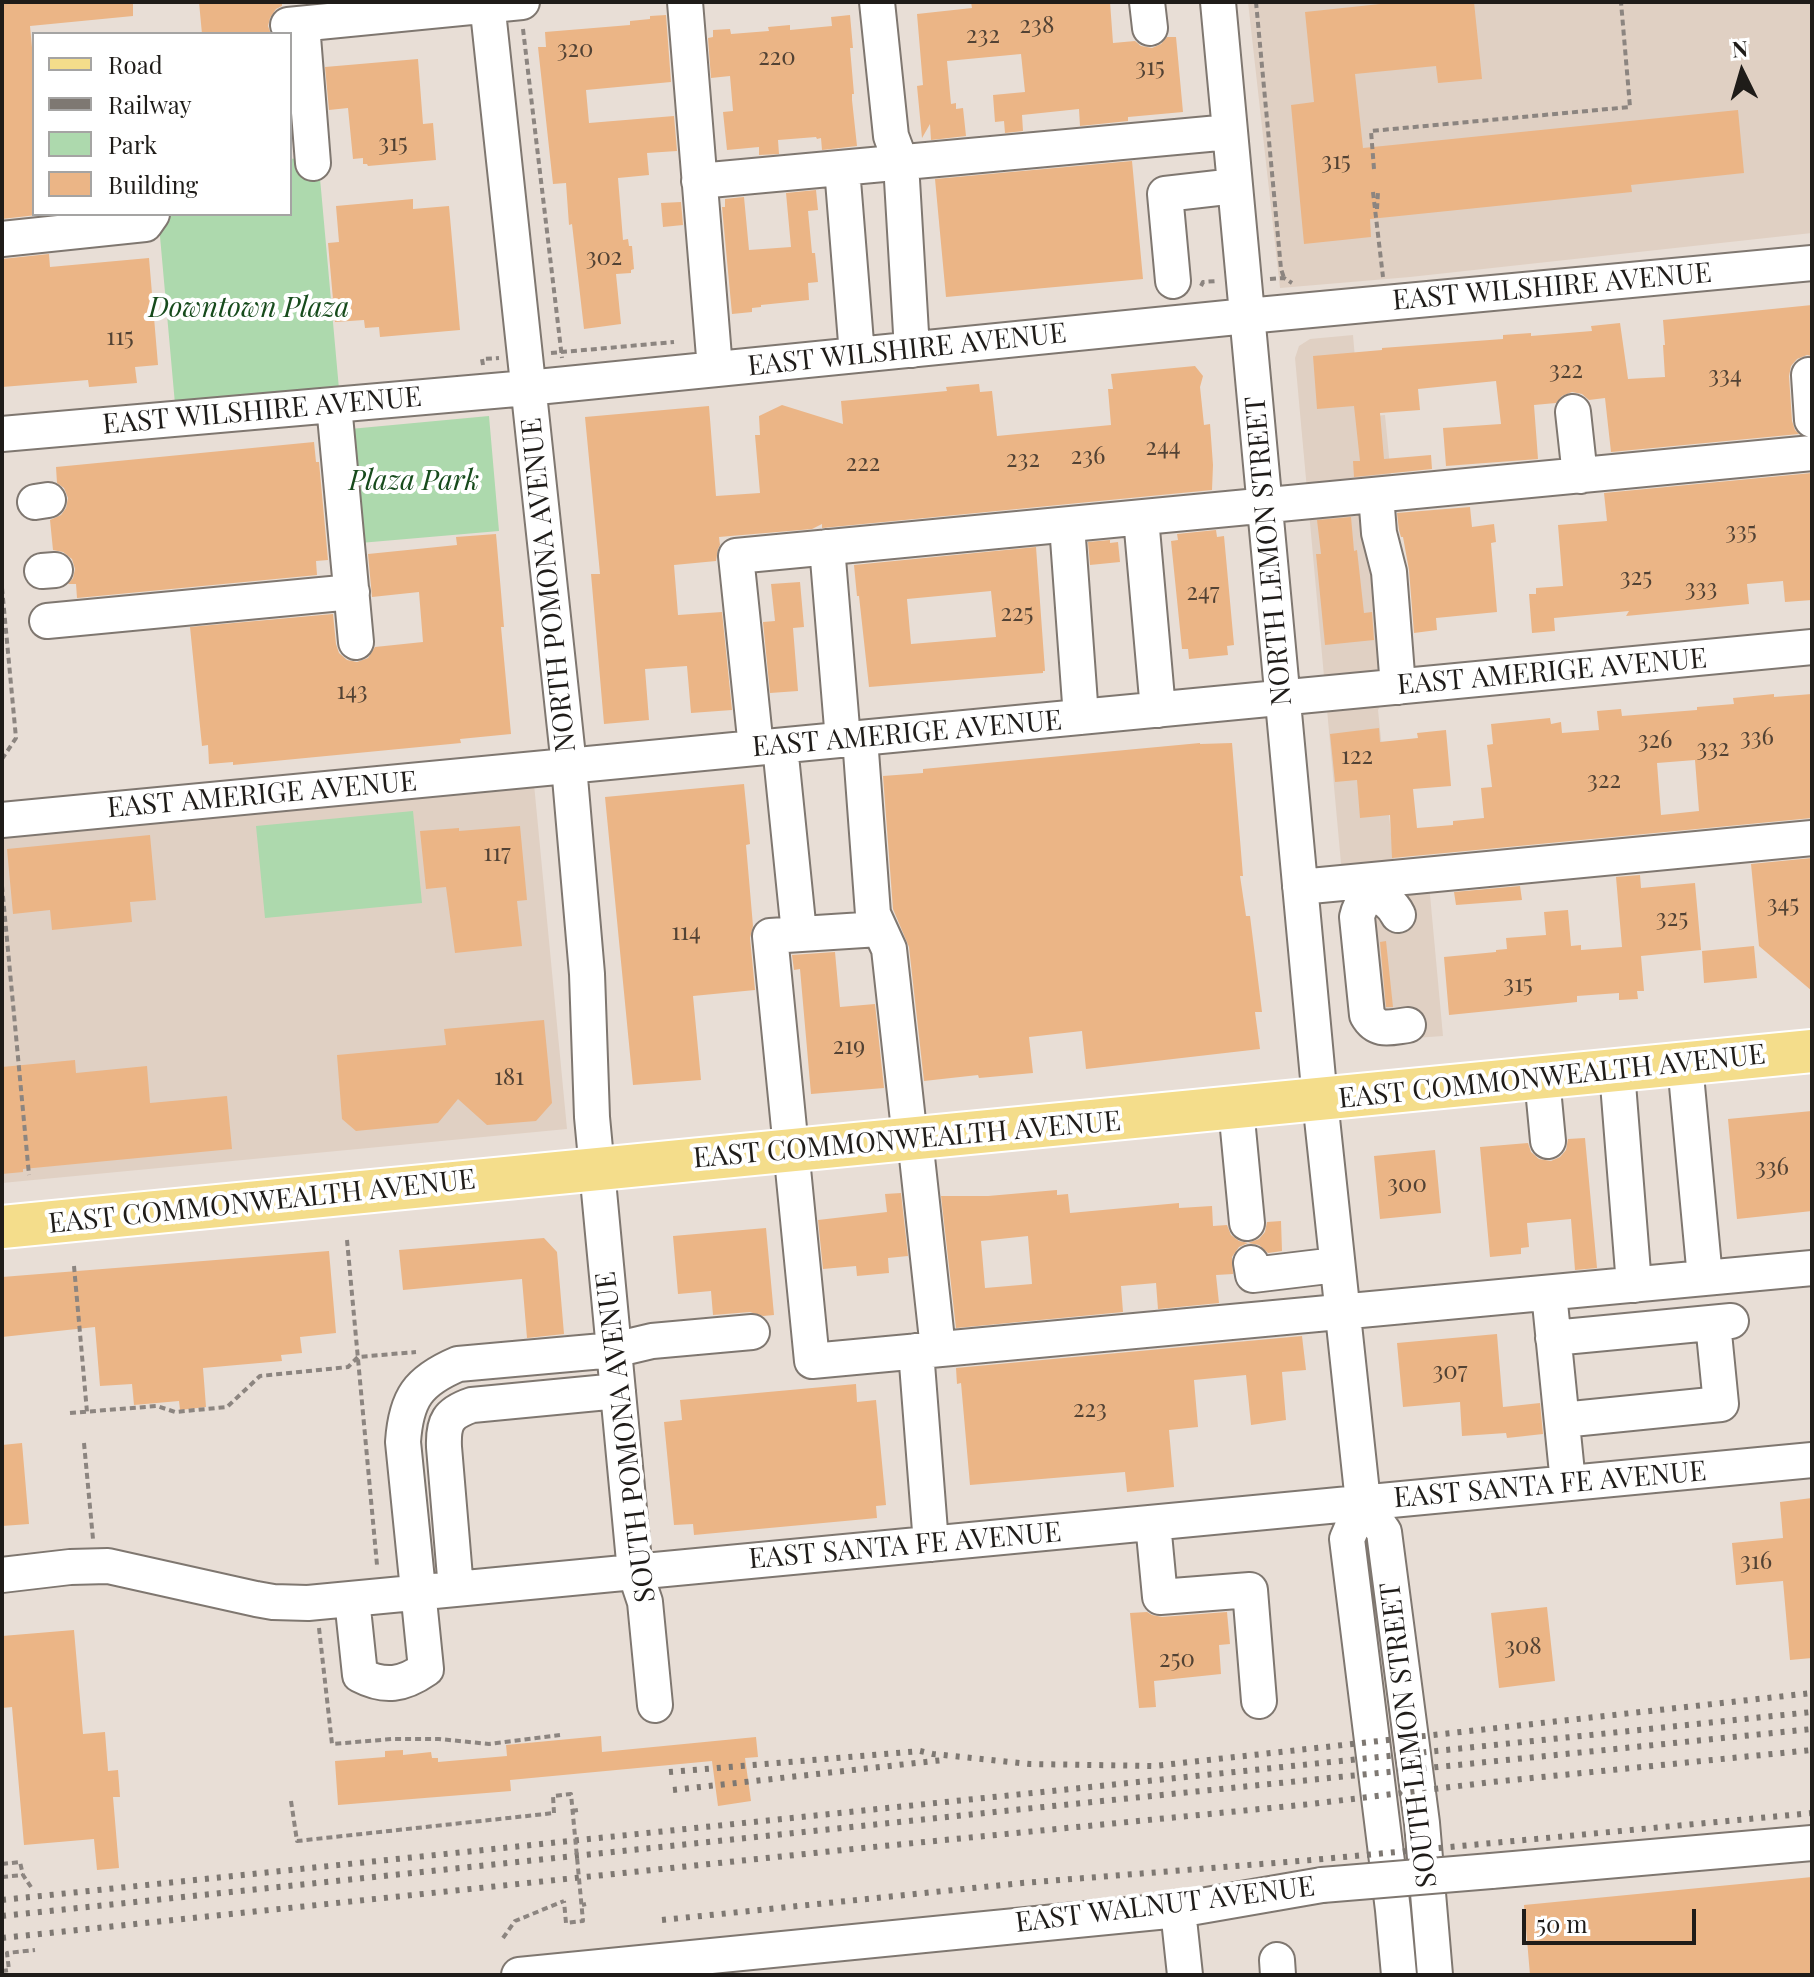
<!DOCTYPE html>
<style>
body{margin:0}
#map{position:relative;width:1814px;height:1977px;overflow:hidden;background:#e8ded6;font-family:"Playfair Display",serif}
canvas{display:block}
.frame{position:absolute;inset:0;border:4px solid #1f1c19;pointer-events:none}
.legend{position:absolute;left:32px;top:32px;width:260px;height:184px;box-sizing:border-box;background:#fff;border:2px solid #a5a4a3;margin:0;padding:10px 14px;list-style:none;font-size:24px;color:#1f1c19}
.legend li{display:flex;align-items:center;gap:16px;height:40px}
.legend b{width:40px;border:2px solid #a5a4a3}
.north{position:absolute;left:1702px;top:32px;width:80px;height:80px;-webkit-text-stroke:6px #fff;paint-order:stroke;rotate:355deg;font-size:22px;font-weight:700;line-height:32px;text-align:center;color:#1f1c19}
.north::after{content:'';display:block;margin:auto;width:28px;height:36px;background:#1f1c19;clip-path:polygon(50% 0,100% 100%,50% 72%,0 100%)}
.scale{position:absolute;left:1522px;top:1909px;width:174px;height:36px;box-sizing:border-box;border:4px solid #1f1c19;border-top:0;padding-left:10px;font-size:24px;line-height:28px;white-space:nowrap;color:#1f1c19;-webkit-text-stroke:6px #fff;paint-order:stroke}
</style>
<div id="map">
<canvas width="1814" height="1977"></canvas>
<div class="frame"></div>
<ul class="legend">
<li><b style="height:10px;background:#f4dd8b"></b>Road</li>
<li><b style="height:10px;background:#7e7872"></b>Railway</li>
<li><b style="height:22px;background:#add9ad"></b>Park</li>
<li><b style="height:22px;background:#ebb586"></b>Building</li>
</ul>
<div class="north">N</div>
<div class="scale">50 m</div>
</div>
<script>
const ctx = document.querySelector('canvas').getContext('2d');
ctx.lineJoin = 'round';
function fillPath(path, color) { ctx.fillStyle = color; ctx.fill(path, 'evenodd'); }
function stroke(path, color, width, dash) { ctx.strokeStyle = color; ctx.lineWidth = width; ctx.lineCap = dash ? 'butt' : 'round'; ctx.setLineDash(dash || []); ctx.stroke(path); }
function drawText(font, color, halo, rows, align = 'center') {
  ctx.font = font + ' "Playfair Display",serif'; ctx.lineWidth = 8; ctx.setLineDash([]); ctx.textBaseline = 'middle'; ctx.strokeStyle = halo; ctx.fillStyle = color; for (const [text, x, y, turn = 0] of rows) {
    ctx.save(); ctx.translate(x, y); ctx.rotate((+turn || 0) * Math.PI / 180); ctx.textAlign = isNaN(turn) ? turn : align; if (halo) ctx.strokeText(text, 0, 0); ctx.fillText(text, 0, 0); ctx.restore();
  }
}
fillPath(new Path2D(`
 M1248,2H1812V233L1410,277L1280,288Z
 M1353,335L1360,417L1385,415L1408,654L1378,710L1394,863L1429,884L1443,1036L1387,1040L1355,1017L1295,358L1299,346L1310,339Z
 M534,784L567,1129L2,1183V835Z`), '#e0d0c3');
fillPath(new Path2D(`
 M318,156L339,389L175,404L158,214H290V159Z
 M489,416L499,531L360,543L350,429Z
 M413,811L422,903L265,918L256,826Z`), '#add9ad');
fillPath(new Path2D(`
 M2,2H133V16L30,26L34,69V214H45L2,219Z
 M199,2H282V6L276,9L270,18L268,26L271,34H202Z
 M971,2H1110L1113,43L1135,41L1141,46L1152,48L1161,44L1167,37H1176L1183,112L1128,117V121L1080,126L1079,109L1022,115L1023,131L1005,133L1004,121L995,122L993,95L1025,92L1021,54L947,61L951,104L956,103V109L963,108L966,136L931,140L930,124L922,138L917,86L923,85L917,14L972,8Z
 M1399,2H1474L1482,79L1438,83L1436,66L1355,74L1363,148L1738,110L1744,173L1631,185L1632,192L1370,219L1371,237L1304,244L1291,105L1314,102L1305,12Z
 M666,15L671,82L586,90L589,123L674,116L677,151L647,153L649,175L618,178L623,240L628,239L629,246H632L634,269L631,270V273L616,274L621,324L584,329L572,224L569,225L566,183L553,184L538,47H546L545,32L630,25V21L650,19V16Z
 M850,15L853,48H850L854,94H852V100L857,146L822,150L821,138L817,139L816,137L778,140L779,154L759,155V147L727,150L723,112L733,111L730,76L711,78L708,38L713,37V30L730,29L731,34L769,31L768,27L790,25V30L832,26L831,17Z
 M418,59L423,124L433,123L436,160L368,166L367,164H363V158L353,159L348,108L329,110L325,67Z
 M1132,161L1143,279L946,297L935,179Z
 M816,190L818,210L808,211L812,253H815L818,282L808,283L809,300L761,305V307L752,308V312L732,314L722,207H725V199L744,197L749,250L791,247L786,193Z
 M413,199V209L449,206L460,330L380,337L379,327L365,328L364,320L335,322L328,243L339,242L336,206Z
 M681,202L683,225L663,227L661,203Z
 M49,254L50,267L149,258L158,365L135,367L137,383L89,387L88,380L2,387V259Z
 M1812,305V356L1807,355L1797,359L1791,366L1789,376L1792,421L1795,430L1799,434L1611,452L1605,398L1589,400L1582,394L1572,392L1562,396L1556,403L1534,405L1538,459L1446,466L1443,428L1501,424L1496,381L1418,389L1420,410L1380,413L1384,459L1431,455L1432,469L1354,477L1353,461H1360L1354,406L1317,409L1313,356L1382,350V348L1503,339V335L1531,333V336L1592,331L1591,326L1620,323L1628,379L1665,377L1663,345H1665L1663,320Z
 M1195,366L1203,376L1200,387L1204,425L1210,424L1213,465L1212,490L822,528V524L812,529L719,537L720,545L718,549L716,561L674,565L678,615L722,612L732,710L691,713L687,666L645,669L649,720L604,724L591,574H600L585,417L709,406L716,496L760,493L755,435H760L759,416L782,405L843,424L841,401L947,391L946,387L979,384L980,392L992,391L997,436L1111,425L1108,389H1113L1111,374Z
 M314,442L316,462H319L328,560L316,561L317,575L77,598L76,584H68L73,578L75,569L72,559L63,552L53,550L50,520L61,515L66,508L68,498L64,488L57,483L56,467Z
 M1812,473V600L1785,602L1783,581L1747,584L1749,604L1626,616L1629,611L1554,618L1555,631L1532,633L1529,594H1536V588L1563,586L1558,525L1607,521L1604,493Z
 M1470,507L1472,527L1494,524L1496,542L1491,543L1497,612L1436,618L1437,630L1414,633L1409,570L1403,537H1401L1399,530L1397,513Z
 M1351,517L1354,551L1357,550L1364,613L1372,612L1374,640L1325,645L1316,554H1321L1317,520Z
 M1216,530L1217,537L1224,536L1234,645L1227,646L1228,655L1189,659L1188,649H1182L1171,541L1178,540L1177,534Z
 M496,534L504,627H501L511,734L460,739L461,743L233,765V762L209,764L208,745L202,746L190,627L333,614L336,644L339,653L347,660L357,662L368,658L375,647L423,642L419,592L372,597L368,554L457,545L456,537Z
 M1110,540V543L1118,542L1120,562L1090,565L1088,542Z
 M1036,547L1045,671H1043V673L869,687L859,596H857L854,565ZM991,591L996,637L911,644L907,599Z
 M800,582L804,627L793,628L798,691L770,693L763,622L775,621L771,584Z
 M1774,694V697L1812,694V818L1392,858L1390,815L1360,818L1357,780L1335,782L1330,734L1379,728L1380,742L1418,738L1417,733L1446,730L1451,786L1413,789L1417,828L1453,825V821L1484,818L1481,788L1492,787L1487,745L1493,744L1491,724L1550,718L1551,724L1561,722L1562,733L1599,730L1597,711L1621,709L1622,716L1697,710V707L1734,704L1733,698ZM1695,760L1699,811L1661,815L1657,763Z
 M1200,743V744L1232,743L1243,876H1240L1246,916H1250L1262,1012H1255L1260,1049L1086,1069L1082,1031L1029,1037L1033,1073L979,1078L978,1075L924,1081L909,947L893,909L883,776L923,773V769Z
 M744,784L750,844L746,845L753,926L750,938L755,990L693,996L701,1080L633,1085L605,797Z
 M520,826L527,900L517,901L522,946L455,953L446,887L426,889L420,831L459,828V831Z
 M150,835L156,900L130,902L132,922L52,930L50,910L13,914L7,849Z
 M1812,858V991L1759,946L1751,864Z
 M1640,875L1641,888L1695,883L1701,950L1641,956L1644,991H1637L1638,999L1619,1000V993L1577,996V1002L1449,1015L1444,957L1496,952V950L1507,949L1506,938L1546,935L1544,912L1568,910L1571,946L1581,945V950L1622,947L1616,877Z
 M1520,886L1522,900L1456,905L1454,892Z
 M1386,941L1393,1007H1386L1380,942Z
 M1754,946L1757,978L1704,983L1702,951Z
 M835,952L840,1007L875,1004L884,1088L811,1094L800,969L794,970L792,955Z
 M544,1020L552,1103L536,1121L487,1125L458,1099L438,1123L356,1131L342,1119L337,1055L446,1045L444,1029Z
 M75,1060L76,1073L147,1066L150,1103L227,1096L232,1149L23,1169V1172L2,1174V1067Z
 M1812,1111V1211L1737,1219L1728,1119Z
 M1585,1138L1597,1268L1575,1270L1571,1219L1527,1223L1529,1247L1521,1248V1254L1490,1257L1480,1147L1528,1143L1531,1152L1539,1159L1551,1161L1560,1157L1566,1150L1568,1139Z
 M1435,1150L1441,1213L1380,1219L1374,1156Z
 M1057,1190V1195L1068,1194L1070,1213L1179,1203V1208L1212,1206L1213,1226L1227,1225L1231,1235L1239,1241L1248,1243L1259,1239L1265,1232L1267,1222L1281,1221L1282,1251L1268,1253L1259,1245L1248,1243L1239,1247L1232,1257L1233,1274L1216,1275L1219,1303L1158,1309L1156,1283L1121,1286L1123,1312L956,1328L941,1196H988ZM1028,1236L1032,1284L985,1288L981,1241Z
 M901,1193L908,1256L888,1258L889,1273L857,1276L856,1266L823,1269L818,1220L887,1212L885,1194Z
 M766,1228L774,1315L763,1316L750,1312L713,1315L711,1291L678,1294L673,1236Z
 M544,1238L557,1252L564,1334L527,1338L522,1279L403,1290L399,1250Z
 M329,1251L336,1333L300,1337L302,1353L281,1355L282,1361L203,1368L206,1407L180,1410L179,1401L134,1405L132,1384L100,1386L95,1327L2,1337V1277Z
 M1497,1334L1503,1407L1540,1403L1543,1434L1507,1438L1506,1433L1462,1436L1460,1402L1403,1407L1397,1343Z
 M1302,1336L1306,1370L1282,1372L1286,1420L1251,1425L1246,1375L1194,1380L1198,1427L1169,1430L1174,1487L1127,1492L1125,1472L970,1485L961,1383L957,1384L956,1368Z
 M856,1384L857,1402L876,1400L886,1505L876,1506L877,1518L694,1535L693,1524L674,1525L664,1422L682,1420L680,1400Z
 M22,1443L29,1524L2,1526V1445Z
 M1812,1498V1658L1790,1660L1783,1581L1736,1585L1732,1543L1783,1538L1780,1502Z
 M1547,1607L1555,1681L1499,1688L1491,1613Z
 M1147,1612L1152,1615L1162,1617L1227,1612L1230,1644L1219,1645L1221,1674L1154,1681L1156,1707L1139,1708L1130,1613Z
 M74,1630L83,1734L105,1732L108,1771L118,1770L120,1797H113L119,1868L97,1870L94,1839L24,1845L12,1707L2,1708V1636Z
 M601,1736L602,1752L756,1737L758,1757L745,1758L751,1801L718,1806L712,1761L510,1780L511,1791L338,1805L335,1761L385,1757V1751L403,1750V1755L431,1752L432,1758H438V1762L507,1756L506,1745Z
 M1812,1877V1975H1530L1524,1905Z`), '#ebb586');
const minor = new Path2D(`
 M487,2L569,766L587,974L592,1117L635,1572L645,1602L655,1705
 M685,2L715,369
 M877,2L891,136L901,163L912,350
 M1147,2L1150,28
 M1218,2L1320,1100L1363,1502L1347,1539L1393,1910L1399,1975
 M302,24L313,163
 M288,25L522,2
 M842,168L857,355
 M699,181L1230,132
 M2,239L145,224L152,214
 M1173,281L1165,194L1235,186
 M1809,375L1812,420
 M334,405L356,642
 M1573,412L1580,476
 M2,434L527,388L1247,316L1812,263
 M1376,495L1379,533L1389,572L1398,687
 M35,502L48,500
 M1141,518L1158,710
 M1067,525L1081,717
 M827,547L843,740
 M42,571L55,570
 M47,621L352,592
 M860,738L873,914L889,949L910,1139
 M780,746L799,933
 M756,748L736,556L1812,453
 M2,820L1812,647
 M1300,887L1812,838
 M1398,915C1387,893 1363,889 1357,917L1367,1015C1377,1033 1391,1027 1408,1025
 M879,929L770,936L812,1361L1812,1268
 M1685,1064L1705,1278
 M1617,1071L1634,1285
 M1542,1078L1548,1141
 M1236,1108L1247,1223
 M915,1139L938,1349
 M1251,1263L1253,1275L1336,1265
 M1549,1293L1568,1483
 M1553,1338L1731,1321
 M916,1351L931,1544
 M1562,1420L1721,1404L1713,1323
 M1363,1502L1384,1532L1422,1823L1435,1975
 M1153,1523L1160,1597L1250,1590L1259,1701
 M2,1575L70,1567L108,1566L256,1599L273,1602L308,1603L1812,1460
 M456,1589L444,1447C443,1422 448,1413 472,1405L618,1391
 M352,1599L360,1675C385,1688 403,1685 426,1669L403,1442C406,1398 418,1381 458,1364L614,1350L652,1341L752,1332
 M1491,1871L1812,1843
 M1178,1910L1185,1975
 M1277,1960L1278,1975
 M519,1975L1178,1910L1322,1885`);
const major = new Path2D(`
 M2,1227L1812,1051`);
stroke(minor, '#7f7770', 38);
stroke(major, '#fff', 46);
stroke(new Path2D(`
 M1256,2L1281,269L1284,278
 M523,29L562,358
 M1374,169L1371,131L1630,107L1621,2
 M1373,192L1383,277
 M1377,209L1378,192
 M1270,279L1284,278L1292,283
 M1201,286L1203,282L1217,281
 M551,353L674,342
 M483,365L482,359L499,358
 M2,588L16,738L2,759
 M2,886L29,1175
 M347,1240L377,1565L380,1567
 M74,1266L87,1412
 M70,1413L157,1406L175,1412L227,1407L260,1376L348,1367L358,1357L416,1352
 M84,1443L93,1539
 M319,1628L332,1744L392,1739H439L489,1744L560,1735
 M291,1801L297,1841L554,1813
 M572,1811L578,1810
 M2,1864L20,1862L23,1875L31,1887
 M2,1877L23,1875
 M582,1905L586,1904
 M503,1938L515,1921L564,1901
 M2,1971L9,1970L7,1953L35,1950`), '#8c8580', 4, [6, 4]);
stroke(minor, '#fff', 34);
stroke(major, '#f4dd8b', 42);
stroke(new Path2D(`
 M669,1772L920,1751L933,1754L1030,1764L1154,1766L1812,1693
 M673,1790L943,1760
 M2,1900L1812,1712
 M2,1916L1004,1811L1812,1729
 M662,1920L1022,1883L1312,1860L1812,1813
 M2,1938L843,1850L1311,1804L1492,1782L1812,1750`), '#7e7872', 6, [4, 8]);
const minorBridge = new Path2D(`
 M1322,1885L1491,1871`);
stroke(minorBridge, '#7f7770', 38, []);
stroke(new Path2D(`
 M554,1813L553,1796L571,1794L583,1921L566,1923L564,1901`), '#8c8580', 4, [6, 4]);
stroke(minorBridge, '#fff', 34);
drawText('24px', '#524234', null, [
 ["238",1037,26],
 ["232",983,36],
 ["320",575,50],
 ["220",777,58],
 ["315",1150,68],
 ["315",393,144],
 ["315",1336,162],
 ["302",604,258],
 ["115",120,338],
 ["322",1566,371],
 ["334",1725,376],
 ["244",1163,448],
 ["236",1088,457],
 ["232",1023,460],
 ["222",863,464],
 ["335",1741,532],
 ["325",1636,578],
 ["333",1701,589],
 ["247",1203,593],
 ["225",1017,614],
 ["143",352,692],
 ["336",1757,738],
 ["326",1655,741],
 ["332",1713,749],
 ["122",1357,757],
 ["322",1604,781],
 ["117",497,854],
 ["345",1783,905],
 ["325",1672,919],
 ["114",686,933],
 ["315",1518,985],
 ["219",849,1047],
 ["181",509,1078],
 ["336",1772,1168],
 ["300",1407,1185],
 ["307",1450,1372],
 ["223",1090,1410],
 ["316",1756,1562],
 ["308",1523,1647],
 ["250",1177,1660]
]);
drawText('28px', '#1f1c19', '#fff', [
 ["EAST WILSHIRE AVENUE",1552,287,-5],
 ["EAST WILSHIRE AVENUE",907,350,-6],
 ["EAST WILSHIRE AVENUE",262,411,-5],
 ["NORTH LEMON STREET",1269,551,-95],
 ["NORTH POMONA AVENUE",549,585,-96],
 ["EAST AMERIGE AVENUE",1552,672,-5],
 ["EAST AMERIGE AVENUE",907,734,-5],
 ["EAST AMERIGE AVENUE",262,795,-5],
 ["EAST COMMONWEALTH AVENUE",1552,1077,-6],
 ["EAST COMMONWEALTH AVENUE",907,1140,-5],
 ["EAST COMMONWEALTH AVENUE",262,1202,-6],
 ["SOUTH POMONA AVENUE",626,1437,-97],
 ["EAST SANTA FE AVENUE",1550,1485,-5],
 ["EAST SANTA FE AVENUE",905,1546,-5],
 ["SOUTH LEMON STREET",1409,1735,-97],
 ["EAST WALNUT AVENUE",1165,1905,-7]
]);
drawText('italic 28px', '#174b1c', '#fff', [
 ["Downtown Plaza",249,308],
 ["Plaza Park",414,481]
]);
</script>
